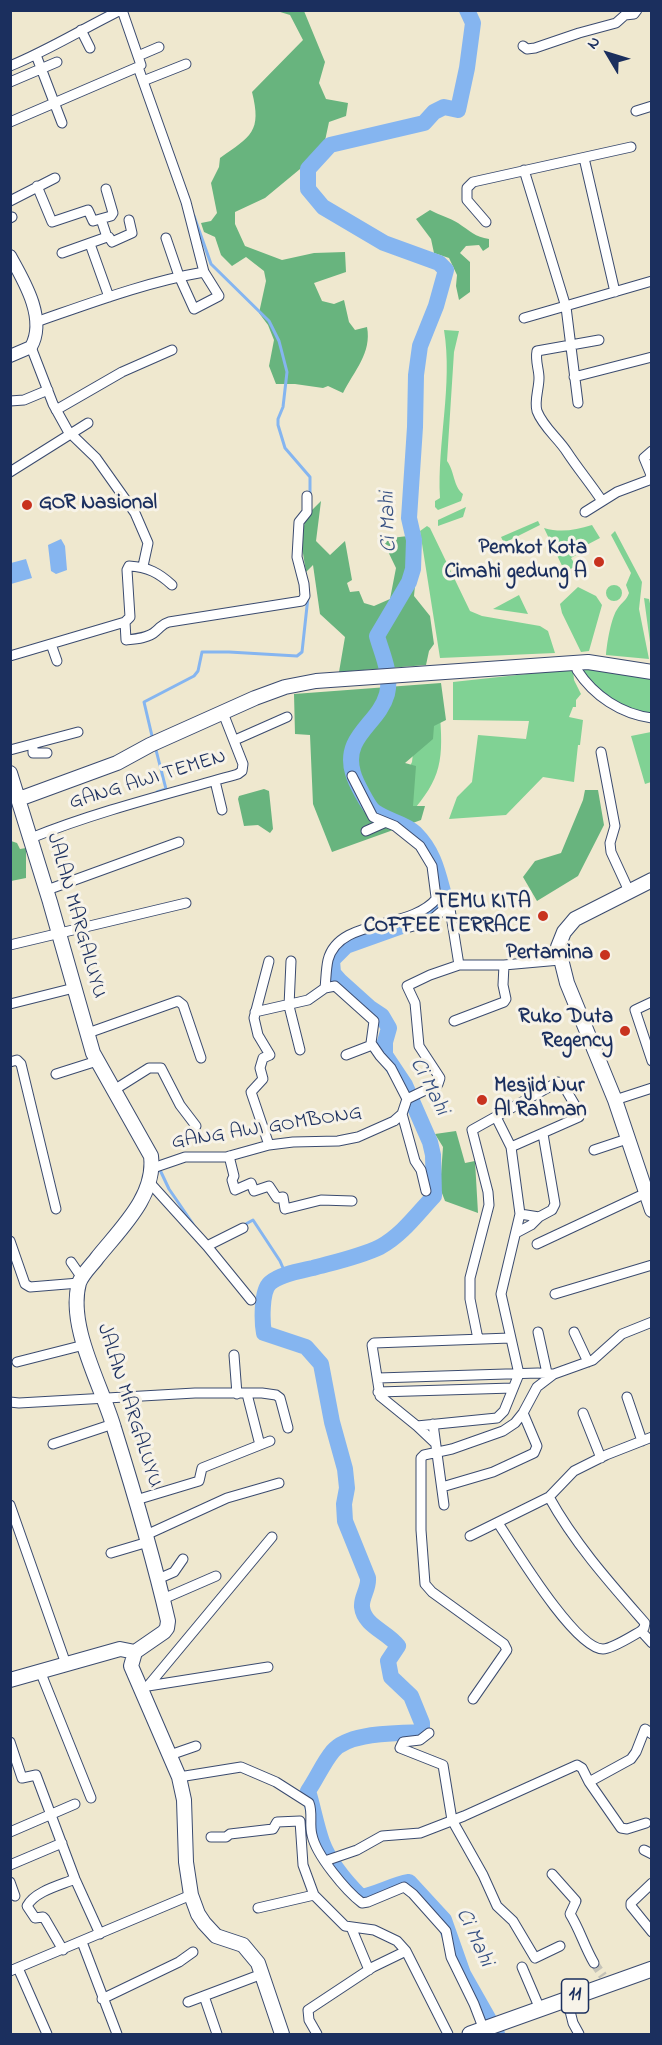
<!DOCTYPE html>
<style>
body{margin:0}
#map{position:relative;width:662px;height:2045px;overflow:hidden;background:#efe8cf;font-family:"Indie Flower",sans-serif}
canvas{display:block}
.frame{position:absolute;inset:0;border:12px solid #1b2f5e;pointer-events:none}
.north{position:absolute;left:578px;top:24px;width:60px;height:60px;-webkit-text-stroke:4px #f7f3e8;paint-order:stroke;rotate:308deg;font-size:16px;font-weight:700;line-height:24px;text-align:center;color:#1b2f5e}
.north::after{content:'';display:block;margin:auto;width:21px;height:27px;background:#1b2f5e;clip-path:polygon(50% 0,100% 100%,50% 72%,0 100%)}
</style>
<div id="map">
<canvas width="662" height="2045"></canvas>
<div class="frame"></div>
<div class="north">N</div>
</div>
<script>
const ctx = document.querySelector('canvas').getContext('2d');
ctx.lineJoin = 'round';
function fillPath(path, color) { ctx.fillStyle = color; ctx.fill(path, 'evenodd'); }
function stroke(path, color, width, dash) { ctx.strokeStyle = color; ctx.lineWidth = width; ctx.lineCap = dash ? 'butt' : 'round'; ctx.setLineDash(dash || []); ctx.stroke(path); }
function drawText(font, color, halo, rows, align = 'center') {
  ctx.font = font + ' "Indie Flower",sans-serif'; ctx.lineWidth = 6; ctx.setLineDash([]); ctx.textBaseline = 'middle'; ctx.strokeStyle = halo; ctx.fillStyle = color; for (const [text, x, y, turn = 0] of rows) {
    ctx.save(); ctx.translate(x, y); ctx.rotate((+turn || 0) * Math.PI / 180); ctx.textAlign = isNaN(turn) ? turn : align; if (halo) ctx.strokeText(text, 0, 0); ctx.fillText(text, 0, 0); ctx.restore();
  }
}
fillPath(new Path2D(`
 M444,330L459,331L454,352L447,461C455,472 453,486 463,494L461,501L438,510L435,507V501L440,498C437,443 453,385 444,330Z
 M466,507L463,517L438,526V520Z
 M538,521L540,525L504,543L501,537Z
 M592,525L600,538L579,549L580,553L571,558L576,566L565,572L544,528C561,533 575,530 592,525Z
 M427,526L430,528L470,611L482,616L540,626L548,631L555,653L440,658L420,531Z
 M615,531L642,582L639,609L649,659L606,655C607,643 611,617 618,608C622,602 626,601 629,593L626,585L631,573L611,535Z
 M606 593a8 8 0 1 1 16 0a8 8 0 1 1-16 0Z
 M578,587L596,596L602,605L589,651L581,652L562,613L560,604Z
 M519,595L528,614L493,609Z
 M644,598L649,599L651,608V650Z
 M601,668L651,677V715C618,710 601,691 578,669Z
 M573,669L574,680L581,694L576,700V707H573L569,717L583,720L580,745H578L574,782L543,777L506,815L449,819L457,797L472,782L478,735L526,739L529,721L453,720V682Z
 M440,716C444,767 439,782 404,821L400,786L412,762L414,744Z
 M651,732V782L645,784L631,736Z`), '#80d294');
fillPath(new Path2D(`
 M277,11H304L325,62L319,83L326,99L348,103L346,116L329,122L323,150L265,198L235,212V224L245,246L282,260L314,253L345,252L346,272L314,283L322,301L334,304L344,300L349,322L355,330L367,327C372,353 354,371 343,393L328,386L323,388L295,384H276L269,366L274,340L268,325L259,313L266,281L264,271L246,257L232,266L221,255L215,237L204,232L201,223L211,221L217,213L211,183L219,167L220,158C251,136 262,132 252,92L303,40L290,15Z
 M430,210C439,215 450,218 458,223C470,231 475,237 489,239V247L483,251L479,245L466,246L460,253L470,262V292L459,300L456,286L457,275L449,258L434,253L431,239L416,219Z
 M321,501L316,541L330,555L345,541L352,580L347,583L350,592L359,591L364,603L374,606L390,599L396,568L382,539L408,536L417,565L414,596L430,616L434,644L429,651L426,665L339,672L345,637L320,614L313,565L306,572L301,541L306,516Z
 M441,683L446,720L434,726L433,739L405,763L416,766L413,806H425L421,820L332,852L313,804L310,735L295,734L294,694Z
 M264,789L269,791L273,829L270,833L258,825L244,826L238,799L239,796Z
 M585,790H598L604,825L578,876L537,901L523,877L535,861L561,853L583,800Z
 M11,841L17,843L20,849L26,848V878L11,881Z
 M456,1131L465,1163L475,1161L478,1213L445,1201L440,1188L443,1147L435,1134Z`), '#68b47e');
fillPath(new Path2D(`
 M61,539L65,546L67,570L56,574L51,571L48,545Z
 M26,559L32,578L11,584V563Z`), '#85b5f0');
stroke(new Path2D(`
 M194,216L211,264L269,321L279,341L287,372L283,407L278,419V425L285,448L310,477V497
 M152,736L144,702L194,676L198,671L202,652H229L297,656L302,652L308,597
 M156,750L166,789L157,792
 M160,1170L169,1189L193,1224
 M244,1225L253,1220L280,1261L286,1275`), '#85b5f0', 3);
stroke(new Path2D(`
 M467,10L473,23L467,68L458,110L444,107L434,112L424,123L330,145L308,169V189L323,207L384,243L439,263L446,270L436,306L420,346L416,375L415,427L409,518L414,540L413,569L409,582L377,636C382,654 392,674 387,694C379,724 342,736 353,773C355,781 369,808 375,812C387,821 405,823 415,833C435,853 438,874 445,899L430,916L346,946L332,960L333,973L340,981L370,1008L382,1016L389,1028L385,1042V1055L405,1085L430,1142L433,1155L434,1196C417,1214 402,1235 380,1247C359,1257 335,1262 313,1268C300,1271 280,1274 270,1283C261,1291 262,1322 264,1333L306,1347L321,1364L332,1422L345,1469L347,1488L344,1504L345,1521L368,1578C369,1589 361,1597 362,1607C364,1626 388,1632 398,1646L388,1661L391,1677L411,1696L422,1723V1728L418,1732C395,1734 349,1732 333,1751C323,1763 317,1778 308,1791C313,1807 316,1825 322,1842C329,1861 346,1882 361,1897C378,1894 392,1885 409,1882L444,1920L463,1974L497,2034`), '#85b5f0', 16);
stroke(new Path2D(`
 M594,1963L603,1976`), '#c5c3b8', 9, [9, 4.5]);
const minor = new Path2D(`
 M122,10L141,65L138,67L186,202L204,272
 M81,30L90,48
 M523,46L527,49L535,48L579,33L616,23L625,15L634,14L637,10
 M36,55L62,123
 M138,56L159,47
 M10,66C49,50 84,28 121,10
 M143,81L186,64
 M10,82L57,62
 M636,111L652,106
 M10,122L138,67
 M584,158L615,292
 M524,170L566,307L578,403
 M37,186L52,222L88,210L93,221L111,216L113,213L106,189
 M10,201L55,178
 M10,218L12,217
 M101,219L107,237H109L112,242L132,233L129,220
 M486,222L467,200V188L473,182L631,147
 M90,244L109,297
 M62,253L107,237
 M524,318L652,281
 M36,322C91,303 146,282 204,272L219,296L194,309L179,276L166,238
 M599,340L537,351C535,361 539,369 539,378C539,389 534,401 537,411C543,427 558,438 567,452C578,469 591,484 602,501
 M31,347L53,404L68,431L96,458L135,513L148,543L143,566
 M574,377L652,357
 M10,401L24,400L48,390
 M56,410L122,372L172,350
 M10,472L88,423
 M585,512L617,492L649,480L651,475L644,458L652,451
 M125,622L126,640C136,639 149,638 156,631C162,626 162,624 169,622L302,601L305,596L304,584L297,557L299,522L307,512V496
 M51,644L57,661
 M10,656L125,622L130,617L127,570L129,566C148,567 159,573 172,585
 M577,670C594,696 621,714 652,718
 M235,740L287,717
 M33,745V753H47
 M10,750L78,732
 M601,752L615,826L610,843L611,852L629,891
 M352,776L373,817L395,826L420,846L432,866L436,897L446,904L450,909L459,965
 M215,781L222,810
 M366,831L384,823
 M31,838C98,811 168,794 238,774L242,771L243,764L223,713
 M47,890L179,842
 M410,927L429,922L448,906
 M10,945L186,903
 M269,961L254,1018L258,1035L270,1055L263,1058L260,1068L263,1079L251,1092L269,1145
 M291,961L289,1006L300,1050
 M325,988C326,979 326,969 328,960C339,917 411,931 437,898
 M652,1002L635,1010L652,1061
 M10,1004L74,988
 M255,1012L308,1000L325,988L335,986L374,1021L371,1043L380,1056L391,1068L407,1099
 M454,1021L504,1002L506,999L503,985L504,965
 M88,1033L178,1001L183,1005L201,1058
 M346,1055L372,1045
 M10,1062L17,1060L21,1064L56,1209
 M56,1074L97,1061
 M114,1090L149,1068H161L180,1105L196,1126
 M407,1099L438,1084L440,1078L419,1046L415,1003L407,986L430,975L459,965H504L560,960
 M615,1100L652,1088
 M402,1114L415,1161L421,1170L426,1191
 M594,1150L627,1139
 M229,1156L234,1176L232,1180L235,1190L251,1183L254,1191L269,1186L277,1198L283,1197L285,1209L321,1200L352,1201
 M153,1168L185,1157H226L269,1145L293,1142L338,1141L358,1137L394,1121L402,1114L407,1099
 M150,1183L207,1246L251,1300
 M520,1214L539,1217L552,1210L555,1204L543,1134
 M516,1233L531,1225L539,1217
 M10,1241L25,1284L30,1287L79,1283
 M537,1244L646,1193
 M207,1246L243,1228
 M71,1262L82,1278
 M555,1294L652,1265
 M538,1332L547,1373
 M574,1332L588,1362
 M478,1339L470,1299V1278L489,1205L488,1192L472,1130L558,1082L562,1083L579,1112V1117L511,1147
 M234,1355L237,1394
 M17,1362L84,1345
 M378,1378L538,1373L554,1374
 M378,1392L513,1388
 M247,1394L260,1445
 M627,1397L642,1441
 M10,1402L19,1403L195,1393H262L276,1395L280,1398L288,1428
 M583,1413L601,1458
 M433,1424L444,1505
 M417,1426L497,1418L504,1411L519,1374L501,1294L520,1214L511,1147L496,1117
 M435,1443L417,1426L380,1396L372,1345L374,1343L510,1338
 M53,1444L113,1424
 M442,1487L493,1472L534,1453L537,1446L523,1413
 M136,1500L199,1481L202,1468L270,1441
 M10,1505L66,1664
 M498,1523C514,1547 575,1649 603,1649C612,1649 632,1636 641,1631L644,1628L645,1623C610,1583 575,1544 549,1497
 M146,1535L227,1498L279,1483
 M470,1536L549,1497L574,1471L606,1455L652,1437
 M111,1553L148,1542
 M158,1579L174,1572L183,1559
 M163,1599L216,1576
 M641,1631L652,1643
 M40,1671L91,1798
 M148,1686L268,1667
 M140,1689L148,1686L272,1537
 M473,1699L507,1650L504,1644L432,1592L425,1584L421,1530V1458L424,1455L452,1449L503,1431L515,1423L523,1413L537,1387L554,1374L593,1360L622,1334L652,1322
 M429,1733L420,1740L403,1742L400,1748L443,1765L452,1820L483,1875L497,1906L513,1921L535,1958L560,1946
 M10,1742L22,1778L36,1775L75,1879L100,1934
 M170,1755L196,1746
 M179,1777L241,1767L276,1782L309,1803C313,1813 309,1824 312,1835C316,1855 346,1891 362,1903L368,1902L404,1887L413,1894L446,1931L451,1957L474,2004L484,2030
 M589,1782L621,1828L627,1829L646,1823
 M10,1832L75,1804
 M211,1837H226L230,1834L273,1829L277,1822L300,1821L303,1865L314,1895L345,1926L374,1930L397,1941L406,1951L448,2034
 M644,1850L652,1854
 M325,1861L357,1850L382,1836L420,1833L464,1816L577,1765L582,1768L589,1782L631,1759L636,1752L645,1729L652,1734
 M10,1865L62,1843
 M552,1874L576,1901L570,1914C580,1930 584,1946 594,1963
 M10,1882L15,1896
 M652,1883L631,1903V1906L652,1932
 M258,1908L314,1895
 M351,1927L369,1970
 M82,1942L117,2034
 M63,1950L45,1919L43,1917L35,1918L27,1906C35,1891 61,1885 75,1879
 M522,1967L540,2009
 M18,1968L47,2034
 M10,1971L191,1895
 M204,1996L217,2034
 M102,1999L179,1962L193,1952
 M188,2002L262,1974
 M569,2007L573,2023L579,2034
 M317,2034L309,2020L308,2010L373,1967L406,1951`);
const tertiary = new Path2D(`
 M10,256C24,281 47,319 31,347L10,356`);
const secondary = new Path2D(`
 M10,773L50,902L93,1053L151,1156C156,1196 121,1228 97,1258C92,1265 82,1274 79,1283C67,1327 102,1386 114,1428C134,1492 153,1556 168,1621L167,1628L164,1632L135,1652L131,1666L179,1777L184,1800L186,1862L191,1895L198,1914L204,1923L216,1936L243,1945L258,1963L282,2034
 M19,799L117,763L150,745L255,698L285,687L316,681L588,662L652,672
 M652,880L575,919L564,932L558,947L567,983L615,1100L652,1210
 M10,1680L120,1649L135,1652`);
const trunk = new Path2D(`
 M470,2034L652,1969`);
stroke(minor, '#3b4b6f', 11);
stroke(tertiary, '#3b4b6f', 14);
stroke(secondary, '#3b4b6f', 16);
stroke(trunk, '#3b4b6f', 17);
stroke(minor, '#fff', 9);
stroke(tertiary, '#fff', 12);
stroke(secondary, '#fff', 14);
stroke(trunk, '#fff', 15);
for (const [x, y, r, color] of [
 [27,505,6,"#c8321e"],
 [599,562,6,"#c8321e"],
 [543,916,6,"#c8321e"],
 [605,955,6,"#c8321e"],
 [625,1031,6,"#c8321e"],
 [482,1100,6,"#c8321e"]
]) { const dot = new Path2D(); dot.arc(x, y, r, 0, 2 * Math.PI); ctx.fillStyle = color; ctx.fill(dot); stroke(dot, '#f7f3e8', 2); }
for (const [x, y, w] of [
 [575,1996,27]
]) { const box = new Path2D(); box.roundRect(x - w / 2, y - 17, w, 34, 4.5); ctx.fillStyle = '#f7f3e8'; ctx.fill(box); stroke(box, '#1b2f5e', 1.5); }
drawText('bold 20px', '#1b2f5e', null, [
 ["11",575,1996]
]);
drawText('bold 21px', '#1b2f5e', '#f7f3e8', [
 ["GOR Nasional",39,505,"left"],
 ["Pemkot Kota",587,550],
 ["Cimahi gedung A",587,574],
 ["TEMU KITA",531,904],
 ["COFFEE TERRACE",531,928],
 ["Pertamina",593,955],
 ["Ruko Duta",613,1019],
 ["Regency",613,1043],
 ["Mesjid Nur",494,1088,"left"],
 ["Al Rahman",494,1112,"left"]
], 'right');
drawText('21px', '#1b2f5e', '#f7f3e8', [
 ["GANG AWI TEMEN",148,781,-17],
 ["JALAN MARGALUYU",75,916,74],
 ["GANG AWI GOMBONG",267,1129,-9],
 ["JALAN MARGALUYU",128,1406,72]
]);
drawText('italic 22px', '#365082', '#f7f3e8', [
 ["Ci Mahi",390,522,-92],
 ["Ci Mahi",428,1087,63],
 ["Ci Mahi",473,1938,65]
]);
</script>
